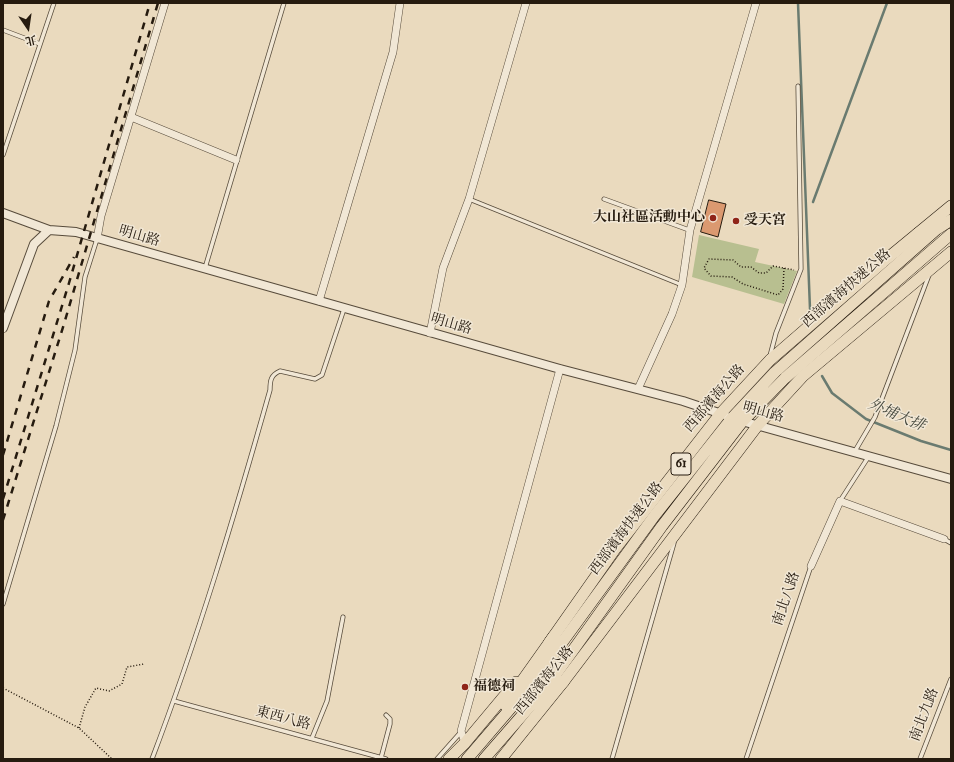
<!DOCTYPE html>
<meta charset="utf-8">
<style>
body{margin:0}
#map{position:relative;width:954px;height:762px;overflow:hidden;background:#eadabe;font-family:"IM FELL Double Pica","Noto Serif TC",serif}
canvas{display:block}
.frame{position:absolute;inset:0;border:4px solid #261b0f;pointer-events:none}
.north{position:absolute;left:8px;top:8px;width:40px;height:40px;-webkit-text-stroke:3px #f1e7d5;paint-order:stroke;rotate:167deg;font-size:11px;font-weight:700;line-height:16px;text-align:center;color:#261b0f}
.north::after{content:'';display:block;margin:auto;width:14px;height:18px;background:#261b0f;clip-path:polygon(50% 0,100% 100%,50% 72%,0 100%)}
</style>
<div id="map">
<canvas width="954" height="762"></canvas>
<div class="frame"></div>
<div class="north">北</div>
</div>
<script>
const ctx = document.querySelector('canvas').getContext('2d');
ctx.lineJoin = 'round';
function fillPath(path, color) { ctx.fillStyle = color; ctx.fill(path, 'evenodd'); }
function stroke(path, color, width, dash) { ctx.strokeStyle = color; ctx.lineWidth = width; ctx.lineCap = dash ? 'butt' : 'round'; ctx.setLineDash(dash || []); ctx.stroke(path); }
function drawText(font, color, halo, rows, align = 'center') {
  ctx.font = font + ' "IM FELL Double Pica","Noto Serif TC",serif'; ctx.lineWidth = 3; ctx.setLineDash([]); ctx.textBaseline = 'middle'; ctx.strokeStyle = halo; ctx.fillStyle = color; for (const [text, x, y, turn = 0] of rows) {
    ctx.save(); ctx.translate(x, y); ctx.rotate((+turn || 0) * Math.PI / 180); ctx.textAlign = isNaN(turn) ? turn : align; if (halo) ctx.strokeText(text, 0, 0); ctx.fillText(text, 0, 0); ctx.restore();
  }
}
fillPath(new Path2D(`
 M699,235L759,249L755,262L797,271L784,304L692,277Z`), '#b8bf90');
stroke(new Path2D(`
 M798,3L810,309
 M813,202L887,3
 M822,376L832,393L866,419L921,441L951,450`), '#6a7b70', 2.5);
const building = new Path2D(`
 M709,200L726,204L718,237L701,232Z`);
fillPath(building, '#db9970');
stroke(building, '#261b0f', 1);
const service = new Path2D(`
 M3,30L40,44
 M3,155L54,3
 M469,199L682,285
 M604,199L689,230
 M205,268L284,3
 M770,356L776,333L801,269L798,86
 M855,451L875,417L929,275
 M840,501L869,456
 M944,539L951,543
 M3,604L56,426L75,350L85,277L97,239
 M174,701L386,759
 M312,738L327,701L343,617
 M381,758L390,724V719L386,715
 M152,759C198,638 235,514 270,390C270,380 271,375 280,371L315,379L322,375L344,309
 M437,759L461,732
 M612,759L674,543
 M746,759L811,566
 M920,759L951,679`);
const minor = new Path2D(`
 M131,117L236,160
 M97,239L101,216L165,3
 M319,301L393,52L400,3
 M430,333L443,268L469,199L526,3
 M638,389L672,314L682,285L690,230L756,3
 M811,566L840,501L944,539
 M465,743L461,731L560,369`);
const tertiary = new Path2D(`
 M3,213L49,230
 M3,328L34,244L49,230L76,232L560,369L683,401L725,415
 M738,420L951,479`);
const primary = new Path2D(`
 M549,643L615,549L721,413L770,360L883,262L951,206
 M449,759L465,743L516,682
 M501,759L564,681L758,425L803,376L951,252`);
const trunk = new Path2D(`
 M917,234L940,219
 M505,705L554,636
 M539,706L564,681
 M467,759L534,681L655,515L732,418L775,372L937,229L951,220
 M484,759L546,688L662,526L742,422L785,378L951,234`);
stroke(service, '#574b3b', 5);
stroke(minor, '#574b3b', 8);
stroke(tertiary, '#574b3b', 10);
stroke(primary, '#261b0f', 12);
stroke(trunk, '#261b0f', 12);
stroke(new Path2D(`
 M784,268L783,289L778,295L743,284L732,277L711,276L704,268L709,259L733,260L741,267H751L759,273H766L773,266L794,270
 M3,688L79,728L112,759
 M79,728L85,707L96,688L109,691L122,684L127,667L144,664`), '#261b0f', 1.5, [1, 2]);
stroke(service, '#f1e7d5', 3.5);
stroke(minor, '#f1e7d5', 7);
stroke(tertiary, '#f1e7d5', 8);
stroke(primary, '#eadabe', 11);
stroke(trunk, '#eadabe', 11);
stroke(new Path2D(`
 M3,455L49,301L74,257
 M3,499L69,283L150,3
 M3,520L64,324L158,3`), '#261b0f', 2.5, [7, 7]);
for (const [x, y, r, color] of [
 [713,218,4,"#8f2418"],
 [736,221,4,"#8f2418"],
 [465,687,4,"#8f2418"]
]) { const dot = new Path2D(); dot.arc(x, y, r, 0, 2 * Math.PI); ctx.fillStyle = color; ctx.fill(dot); stroke(dot, '#f1e7d5', 1.5); }
for (const [x, y, w] of [
 [681,464,20]
]) { const box = new Path2D(); box.roundRect(x - w / 2, y - 11, w, 22, 3); ctx.fillStyle = '#f1e7d5'; ctx.fill(box); stroke(box, '#261b0f', 1); }
drawText('bold 13px', '#261b0f', null, [
 ["61",681,464]
]);
drawText('bold 14px', '#261b0f', '#f1e7d5', [
 ["大山社區活動中心",705,218,"right"],
 ["受天宮",744,221],
 ["福德祠",473,687]
], 'left');
drawText('14px', '#261b0f', '#f1e7d5', [
 ["明山路",139,237,16],
 ["西部濱海快速公路",847,289,-41],
 ["明山路",451,325,16],
 ["西部濱海公路",715,399,-49],
 ["明山路",763,413,15],
 ["西部濱海快速公路",627,529,-53],
 ["南北八路",787,599,-71],
 ["西部濱海公路",545,681,-51],
 ["南北九路",925,715,-69],
 ["東西八路",283,719,15]
]);
drawText('italic 15px', '#484b40', '#f1e7d5', [
 ["外埔大排",896,416,23]
]);
</script>
